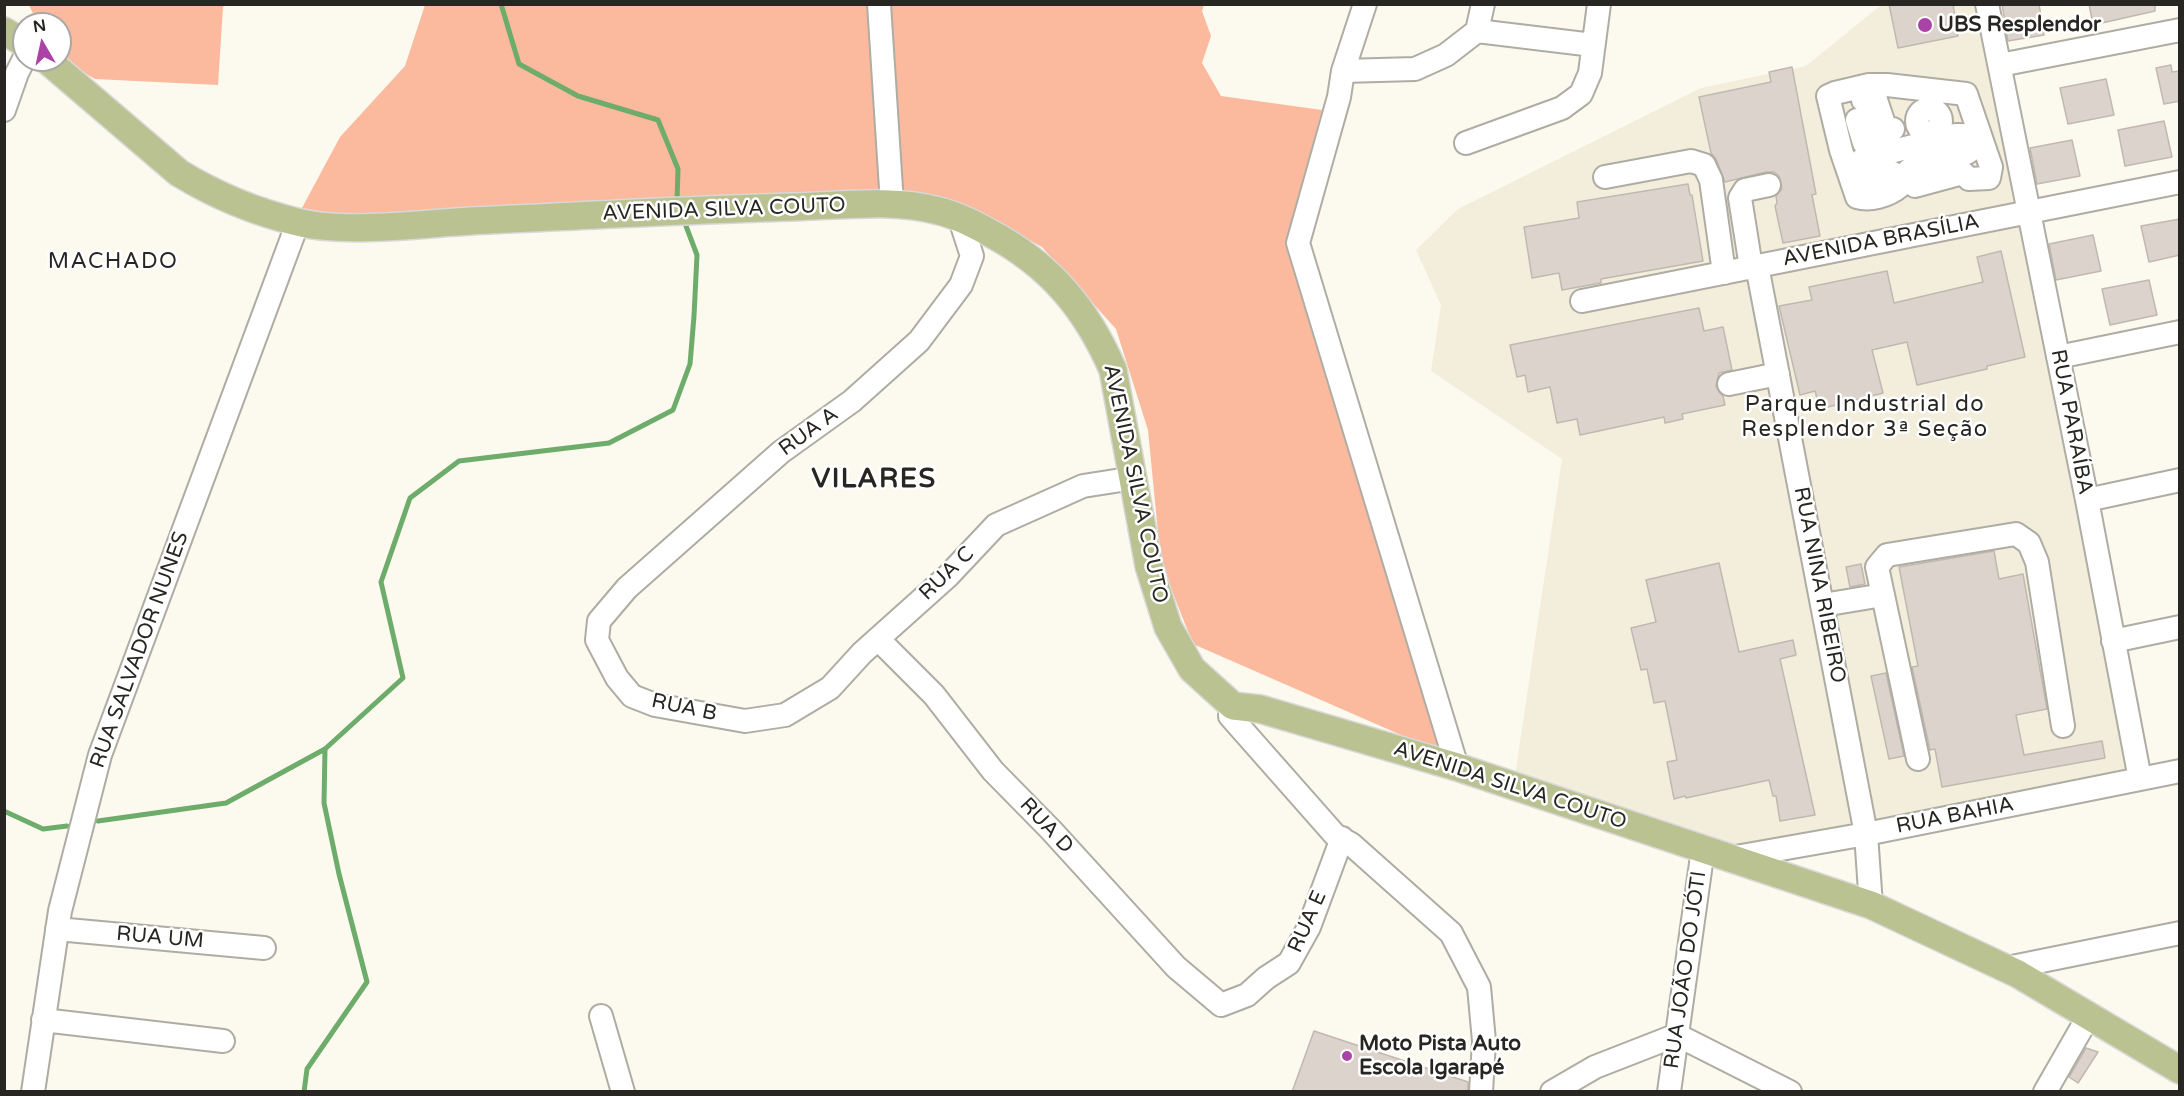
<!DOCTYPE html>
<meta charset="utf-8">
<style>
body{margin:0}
#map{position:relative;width:2184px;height:1096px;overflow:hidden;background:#fcf9ef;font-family:"Varela Round",sans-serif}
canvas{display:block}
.frame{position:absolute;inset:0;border:6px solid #272622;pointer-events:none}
.north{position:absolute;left:12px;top:12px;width:60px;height:60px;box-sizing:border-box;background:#fff;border:2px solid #a9a8a7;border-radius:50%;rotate:351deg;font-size:16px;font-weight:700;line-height:24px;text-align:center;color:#272622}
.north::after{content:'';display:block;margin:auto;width:21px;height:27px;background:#ab43a6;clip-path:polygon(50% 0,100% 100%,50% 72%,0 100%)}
</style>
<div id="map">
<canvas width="2184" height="1096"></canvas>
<div class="frame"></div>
<div class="north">N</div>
</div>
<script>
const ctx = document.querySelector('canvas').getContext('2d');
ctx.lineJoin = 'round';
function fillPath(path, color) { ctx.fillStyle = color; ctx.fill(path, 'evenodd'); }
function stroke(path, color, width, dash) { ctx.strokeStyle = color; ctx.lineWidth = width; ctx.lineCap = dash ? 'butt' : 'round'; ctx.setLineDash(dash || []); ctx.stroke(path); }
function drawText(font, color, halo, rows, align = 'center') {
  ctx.font = font + ' "Varela Round",sans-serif'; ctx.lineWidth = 5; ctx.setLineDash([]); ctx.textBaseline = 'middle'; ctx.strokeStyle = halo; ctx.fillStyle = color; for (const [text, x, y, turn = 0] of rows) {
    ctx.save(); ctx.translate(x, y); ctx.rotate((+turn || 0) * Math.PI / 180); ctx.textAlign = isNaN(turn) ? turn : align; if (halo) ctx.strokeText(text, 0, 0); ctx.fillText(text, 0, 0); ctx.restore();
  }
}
fillPath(new Path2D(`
 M1881,5H1989L2142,777L1702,860L1512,796L1562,459L1431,371L1441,305L1416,250L1458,209L1701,88L1806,66Z`), '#f3eedc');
fillPath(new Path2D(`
 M29,5H225L223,7L218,85L95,79L60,59V24H38Z
 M425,5H1204L1202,11L1211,36L1202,63L1221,96L1322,110L1285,244L1440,752L1193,644L1161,563L1148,430L1116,329L1042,247L982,214L359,218L302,208L340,137L405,66Z`), '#fbb99d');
stroke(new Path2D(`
 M501,4L519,64L578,96L658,120L678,169L677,201
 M4,811L43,829L67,826
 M98,821L226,803L325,749L403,678L381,582L410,498L459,461L609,443L673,410L690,364L694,316L697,255L686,226
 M304,1092L307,1069L367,982L339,874L324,803L325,749`), '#6dac6a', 5);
const building = new Path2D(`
 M1889,4H1953L1958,36L1898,48Z
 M2002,4H2039L2044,35L2008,41Z
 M2089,4H2155V11L2093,25Z
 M2171,65L2172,72L2180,71V101L2164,104L2156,68Z
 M1792,67L1816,194L1812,195L1820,236L1783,243L1775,206L1777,203L1776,196L1782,189L1779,176L1774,172H1766L1725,182L1716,159L1711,153L1699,97L1771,82L1769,72Z
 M2106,79L2114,115L2068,124L2060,88Z
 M2164,121L2172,157L2125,166L2118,130Z
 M2072,140L2080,176L2037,184L2030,148Z
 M1688,184L1690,195H1692L1703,261L1601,279V283L1562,290L1559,273L1532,278L1524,227L1579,218L1577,202Z
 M2180,219V255L2149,262L2141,226Z
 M2093,235L2101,271L2056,280L2049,244Z
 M2001,251L2025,357L1987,366V369L1917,385L1907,342L1872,350L1883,393L1820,409L1815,391L1800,395L1779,306L1812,300L1809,287L1887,271L1894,303L1983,282L1977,257Z
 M2149,280L2157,315L2110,325L2102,289Z
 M1699,308L1704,331L1723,327L1732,370L1719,373L1716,386L1719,392L1723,396L1725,405L1682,414L1683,419L1665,423L1664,417L1580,435L1577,419L1557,423L1550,387L1528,392L1525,375L1517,377L1510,345Z
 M1994,551L1999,579L2023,574L2047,709L2016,715L2024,755L2102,741L2105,758L1942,787L1935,749L1930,750L1912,667L1918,666L1899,567Z
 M1719,563L1739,652L1793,640L1796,655L1780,659L1815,815L1780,821L1776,796H1773L1769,780L1686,798L1685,796L1674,799L1667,762L1677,760L1665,701L1654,703L1647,669L1641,670L1631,628L1656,622L1646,580Z
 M1861,564L1865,584L1850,587L1846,567Z
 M1886,673L1904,756L1889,759L1871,676Z
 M1314,1031L1468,1082V1092H1292Z
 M2086,1048L2098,1052L2078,1083L2069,1077Z`);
fillPath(building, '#dcd4cc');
stroke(building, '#c1b9b1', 1.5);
const minor = new Path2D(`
 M879,4L892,204
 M1483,4L1477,31L1593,45
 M1987,4L2087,500L2140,779
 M2000,65L2180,30
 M1343,71L1365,4
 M1869,85H1887L1966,94L1991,167L1989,178L1969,179L1963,173L1915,186L1909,181V170L1913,167C1930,163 1970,159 1977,143C1971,134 1965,135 1956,135L1863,159L1857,164L1856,171L1865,179L1893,173C1900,177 1901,180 1899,187C1888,196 1870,201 1857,197L1841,150L1828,96L1835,93Z
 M1863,100L1872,98L1876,100L1884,124L1873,126L1871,117L1857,120L1864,143L1879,139L1876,132L1893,129
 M1917 121a12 12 0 1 1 24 0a12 12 0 1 1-24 0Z
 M4,110L17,73L24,59
 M1466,143L1562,108L1581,94L1590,73L1599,4
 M1605,177L1691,161L1704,165L1711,180L1724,273
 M960,219L972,256L961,285L919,341L852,401L781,452L627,588L599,621L597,640L617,678L632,696L655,705L745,721L785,715L830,688L862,653L948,576L996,525L1083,486L1134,478
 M1757,266L1866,834L1871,905
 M1751,267L1740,198L1745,190L1769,185
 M1582,301L2180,182
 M2058,357L2180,332
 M1729,384L1778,374
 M2087,500L2180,480
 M1823,605L1883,595
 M878,639L934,695L993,771L1051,830L1176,967L1221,1005L1247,995L1266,978L1289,963L1309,927L1342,838
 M2113,641L2180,627
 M1233,706L1230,716L1335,835L1351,844L1451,933L1479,987L1484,1041L1481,1092
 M1918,759L1877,567L1887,555L2016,534L2029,543L2037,562L2063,726
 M1457,767L1298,243L1339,97L1343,71L1415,69L1446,55L1477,31
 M1730,858L1866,834L2180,771
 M57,929L264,948
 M2007,968L2180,933
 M601,1016L623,1092
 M43,1020L223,1041
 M1677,1035L1790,1092
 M33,1092L60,911L100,755L298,222
 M1552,1092L1595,1067L1677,1035
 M1669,1092L1703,849
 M2045,1092L2088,1017`);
const major = new Path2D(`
 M4,31L24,43
 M47,60L179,173C215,195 256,212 297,222C345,234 419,224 470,221C577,216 684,210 791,207C840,206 891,198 939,211C956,215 974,224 990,233C1050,265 1086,308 1113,370L1149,566L1168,627L1192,669L1233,706L1260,709L1457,767L1871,905L2018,974L2180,1070`);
stroke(minor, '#afaca3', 26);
stroke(major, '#d8d8d7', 30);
stroke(minor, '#fff', 22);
stroke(major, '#b9c290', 27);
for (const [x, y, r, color] of [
 [1925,25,8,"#ab43a6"],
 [1347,1056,6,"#ab43a6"]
]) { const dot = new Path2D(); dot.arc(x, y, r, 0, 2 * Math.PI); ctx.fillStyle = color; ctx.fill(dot); stroke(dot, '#fff', 2); }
drawText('bold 21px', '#272622', '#fff', [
 ["UBS Resplendor",1938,25],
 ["Moto Pista Auto",1359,1044],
 ["Escola Igarapé",1359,1068]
], 'left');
drawText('21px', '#272622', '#fff', [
 ["AVENIDA SILVA COUTO",724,210,-2],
 ["AVENIDA BRASÍLIA",1881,241,-11],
 ["RUA PARAÍBA",2071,422,79],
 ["RUA A",809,432,-36],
 ["AVENIDA SILVA COUTO",1135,484,78],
 ["RUA C",947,574,-44],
 ["RUA NINA RIBEIRO",1819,585,79],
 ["RUA SALVADOR NUNES",140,650,-70],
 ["RUA B",684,708,12],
 ["AVENIDA SILVA COUTO",1510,786,18],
 ["RUA BAHIA",1955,816,-11],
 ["RUA D",1046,826,47],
 ["RUA E",1308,922,-66],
 ["RUA UM",160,938,5],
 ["RUA JOÃO DO JÓTI",1686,970,-82]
]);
ctx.letterSpacing = '1.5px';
drawText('22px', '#272622', '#fff', [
 ["MACHADO",113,262],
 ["Parque Industrial do",1865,405],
 ["Resplendor 3ª Seção",1865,430]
]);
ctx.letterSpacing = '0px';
ctx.letterSpacing = '1.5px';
drawText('bold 27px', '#272622', '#fff', [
 ["VILARES",874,480]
]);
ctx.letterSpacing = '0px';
</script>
